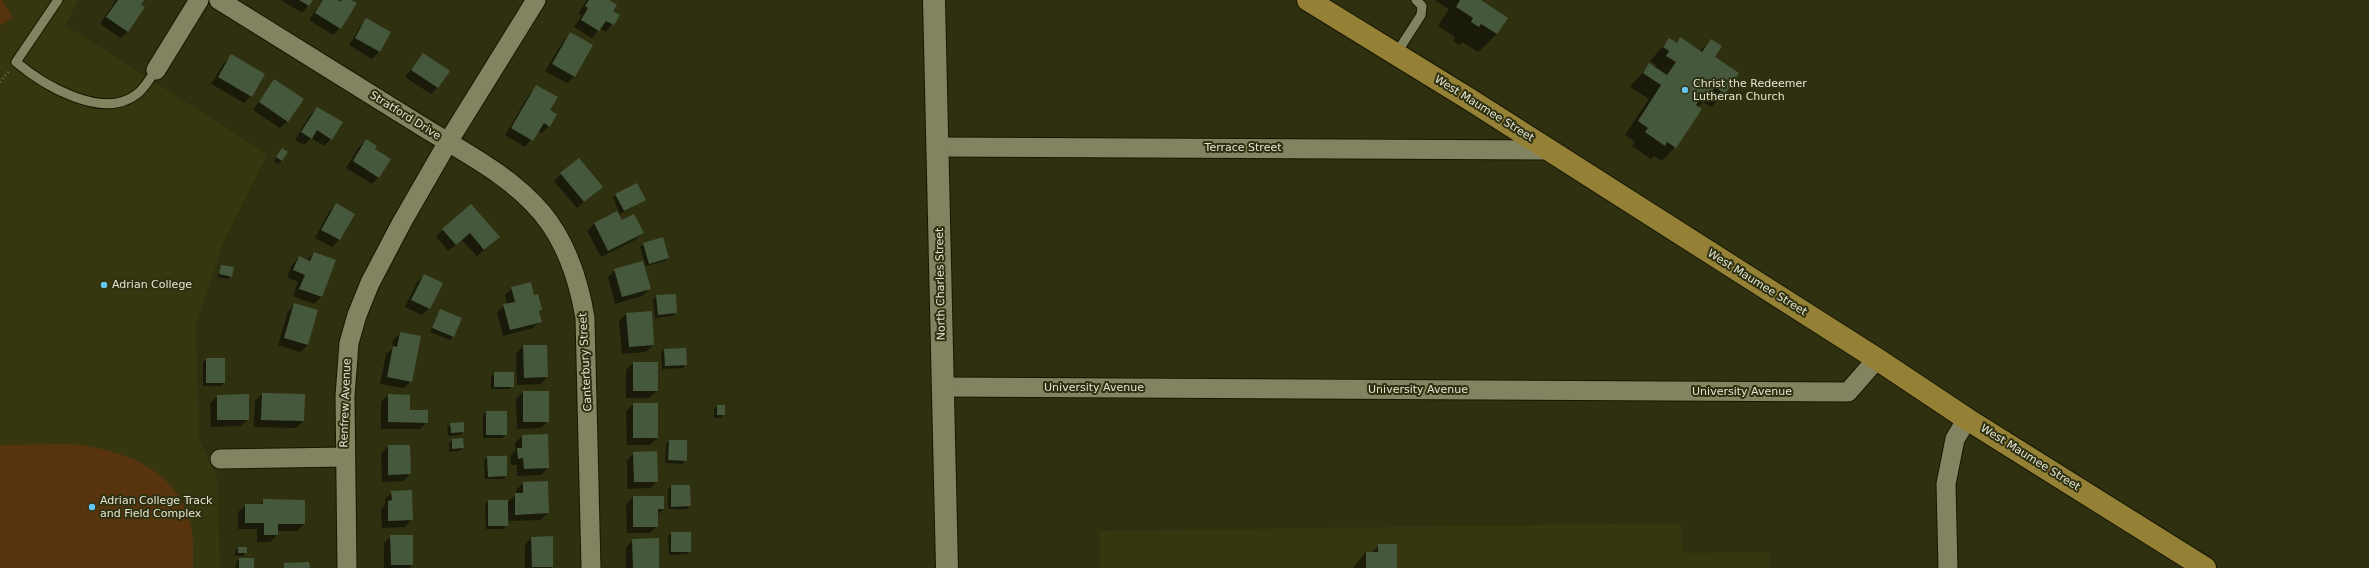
<!DOCTYPE html>
<style>
body{margin:0}
canvas{display:block;background:#2e3010}
</style>
<canvas width="2369" height="568"></canvas>
<script>
const ctx = document.querySelector('canvas').getContext('2d');
ctx.lineJoin = 'round';
function fillPath(path, color) { ctx.fillStyle = color; ctx.fill(path, 'evenodd'); }
function stroke(path, color, width, dash) { ctx.strokeStyle = color; ctx.lineWidth = width; ctx.lineCap = dash ? 'butt' : 'round'; ctx.setLineDash(dash || []); ctx.stroke(path); }
function drawText(font, color, halo, rows, align = 'center') {
  ctx.font = font + ' "DejaVu Sans",sans-serif'; ctx.lineWidth = 4; ctx.setLineDash([]); ctx.textBaseline = 'middle'; ctx.strokeStyle = halo; ctx.fillStyle = color; for (const [text, x, y, turn = 0] of rows) {
    ctx.save(); ctx.translate(x, y); ctx.rotate((+turn || 0) * Math.PI / 180); ctx.textAlign = isNaN(turn) ? turn : align; if (halo) ctx.strokeText(text, 0, 0); ctx.fillText(text, 0, 0); ctx.restore();
  }
}
fillPath(new Path2D(`
 M0,0H79L65,25L267,154L222,246L196,324L199,439L217,476L220,568H0Z
 M1681,523L1682,553L1769,552V568H1100L1099,531Z`), '#36370e');
fillPath(new Path2D(`
 M0,0H2L13,17L0,26Z
 M71,444C121,449 176,468 190,522C194,537 193,553 193,568H0V445Z`), '#57340d');
fillPath(new Path2D(`
 M116,0H143L128,31L121,38L100,24Z
 M281,0H312L302,13Z
 M323,0H335L339,3L342,0H349L340,28L333,35L309,20Z
 M587,0H607L612,11L619,15L606,32L600,28L592,38L574,27L582,15L578,14Z
 M1434,0H1480L1497,34L1478,52L1462,42L1460,45L1453,41L1455,37L1438,26L1449,9Z
 M367,20L390,33L379,52L372,59L349,45L360,27Z
 M571,33L574,76L567,83L545,71L564,40Z
 M1669,39L1676,43L1680,39L1700,51L1711,40L1713,58L1725,93L1711,107L1703,102L1698,107L1675,147L1662,161L1654,156L1651,159L1632,146L1635,142L1625,135L1649,99L1630,87L1649,65L1654,68L1656,65L1650,61Z
 M423,54L438,87L431,94L405,77Z
 M231,56L251,96L244,103L211,84L224,63Z
 M274,81L288,121L280,128L253,110Z
 M537,86L549,110V126L542,133L538,131L525,147L505,135L530,93Z
 M317,108L331,139L324,146L311,138L304,145L295,140L310,115Z
 M366,140L374,149L379,177L372,184L346,168L359,147Z
 M279,153L282,161L278,164L274,161Z
 M561,174L594,194L577,208L554,181Z
 M616,195L645,200L620,214L613,198Z
 M336,205L353,214L339,240L332,247L315,238L329,212Z
 M471,205L492,244L477,256L462,240L448,251L436,236Z
 M621,222L642,233L635,240L601,257L587,231L594,224Z
 M644,244L668,258L665,261L646,266L640,247Z
 M314,253L335,261L321,297L314,304L293,296L298,282L287,277L292,265L299,257L307,260Z
 M222,266L231,276L228,279L217,277Z
 M615,270L649,289L642,296L615,304L608,277Z
 M424,275L429,308L422,315L405,307L417,282Z
 M512,288L533,297L541,310L538,312L540,321L533,328L503,336L497,312L507,304L505,295Z
 M657,296L676,313L673,316L655,318L653,300Z
 M295,304L308,345L300,352L278,345L288,311Z
 M440,311L453,336L450,340L430,332Z
 M626,314L653,345L646,352L622,354L619,321Z
 M400,333L411,381L404,388L380,384L386,354L392,349L393,340Z
 M523,346L547,377L540,384L517,385L516,354Z
 M665,349L686,364L683,368L662,369L661,353Z
 M207,359L224,383L220,386H203V362Z
 M633,363L657,391L649,398H626V370Z
 M494,373L513,386L509,389H491V377Z
 M523,392L548,421L541,428L517,429L516,399Z
 M262,394L303,421L296,428L254,427L255,401Z
 M388,395L409,411L427,422L420,429H381V402Z
 M218,396L248,419L241,426L211,427L210,403Z
 M633,404L657,438L650,445H627L626,411Z
 M717,406L724,414L721,418H714V409Z
 M486,412L506,434L502,438H483V415Z
 M451,424L463,432L460,435L448,436L447,427Z
 M547,435L548,468L541,475L517,476V465H511L510,456L515,451V443L522,436Z
 M453,440L463,448L459,451L449,452V443Z
 M669,441L686,460L682,464L665,463L666,444Z
 M388,446L410,474L403,481L382,482L381,454Z
 M634,453L657,481L650,488L627,489V460Z
 M488,457L506,476L503,479H485L484,460Z
 M547,482L548,513L541,520L509,521L508,510H507V525L503,529H486L485,504L489,501L507,503L516,494V490L523,483Z
 M671,486L690,506L686,509H668V490Z
 M392,492L412,519L405,527L382,528L381,509L385,505V499Z
 M633,497L663,509L657,515V526L650,533H627L626,504Z
 M264,500L304,524L297,531H277V535L270,542H257V529H238V512L246,505H259Z
 M671,533L690,551L687,554L669,555L668,536Z
 M391,536L412,565L409,568H384V543Z
 M532,537L552,567L551,568H525V545Z
 M633,540L658,568H626V547Z
 M1379,545L1396,568H1353L1366,552H1372Z
 M238,548L246,552L243,556H235V551Z
 M240,559L252,568H236V562Z`), '#0007');
fillPath(new Path2D(`
 M118,0H144L141,5L145,7L128,32L106,17Z
 M299,0H313L309,6Z
 M323,0H337L341,2L342,0H351L357,3L341,29L315,13Z
 M589,0H609L617,5L613,11L620,15L614,25L606,21L599,31L581,20L588,8L585,6Z
 M1460,0H1481L1508,18L1497,34L1481,24L1479,27L1471,22L1473,18L1456,7Z
 M366,18L391,32L380,52L355,38Z
 M570,32L593,45L575,77L552,64Z
 M1680,37L1702,52L1711,39L1722,46L1715,57L1739,73L1725,94L1715,87L1707,99L1702,96L1696,105L1702,109L1676,148L1667,142L1665,146L1645,132L1648,128L1638,121L1661,85L1643,73L1649,63L1667,75L1676,62L1666,56L1669,51L1663,47L1669,38L1677,43Z
 M423,53L450,71L438,88L411,70Z
 M231,54L265,74L252,97L218,77Z
 M274,79L304,99L288,122L259,102Z
 M536,85L558,97L550,110L557,114L550,127L544,123L533,141L511,128Z
 M317,107L343,122L332,140L317,130L312,139L301,132Z
 M366,139L377,146L375,149L391,159L379,178L353,161Z
 M282,148L288,152L282,161L276,157Z
 M579,158L603,187L584,202L560,173Z
 M637,183L646,200L624,211L615,194Z
 M336,203L355,214L340,240L321,230Z
 M471,204L500,237L484,250L470,233L456,245L442,229Z
 M617,211L622,220L634,214L644,233L608,251L594,223Z
 M663,237L669,258L649,264L643,243Z
 M314,252L336,260L322,297L299,289L305,275L293,270L299,256L310,261Z
 M643,261L651,289L622,297L614,269Z
 M221,265L234,267L232,277L219,274Z
 M424,274L443,283L430,309L411,300Z
 M531,282L534,295L538,294L542,310L539,311L542,322L510,330L503,304L515,302L511,287Z
 M676,294L677,313L658,315L656,295Z
 M294,303L318,310L308,345L284,338Z
 M440,309L462,318L454,337L432,328Z
 M652,311L654,345L629,347L626,313Z
 M400,332L421,336L412,382L387,377L393,346L397,347Z
 M523,345H547L548,377L524,378Z
 M686,348L687,365L665,366L664,349Z
 M206,358H225V383H206Z
 M633,362H658V391H633Z
 M494,372H514V387H494Z
 M523,391H549V422H523Z
 M262,393L305,394L304,421L261,420Z
 M249,394V420H217V395Z
 M388,394L410,395V410H428V423L388,422Z
 M633,403H658V438H633Z
 M717,405H725V415H717Z
 M486,411H507V435H486Z
 M464,422V432L451,433L450,423Z
 M548,434L549,468L524,469L523,458L518,459L517,448H522V435Z
 M463,438L464,448L452,449V439Z
 M669,440H687V461L668,460Z
 M388,445H410L411,474L388,475Z
 M657,451L658,482H634L633,452Z
 M487,456H507V476L488,477Z
 M548,481L549,513L515,515V493H523V482Z
 M671,485H690L691,506L671,507Z
 M412,490L413,520L388,521V501L392,500L391,491Z
 M633,496H664V509H658V527H633Z
 M263,499L305,500V524H278V535H264V523H245V504H263Z
 M488,500H508V526H488Z
 M671,532H691V552H671Z
 M390,535H413V565H391Z
 M553,536V567H532L531,537Z
 M659,538V568H633L632,539Z
 M1378,544H1397V568H1366V552H1378Z
 M238,547H247V553H238Z
 M239,558H254V568H239Z
 M309,562L310,568H284V563Z`), '#46583c');
const service = new Path2D(`
 M58,0L16,62C43,85 103,121 137,94C144,89 150,78 156,70
 M1396,54L1421,15L1422,6L1416,0`);
const minor = new Path2D(`
 M219,0C284,40 349,81 415,122C459,150 507,172 542,213C566,242 579,282 585,318L591,568
 M156,70L199,0
 M937,147L1549,150
 M943,387L1848,392L1877,359
 M220,459L345,457
 M347,568L345,396L349,343L357,315L370,283L402,222L448,142L536,0
 M1948,568L1946,484L1955,439L1967,419`);
const tertiary = new Path2D(`
 M934,0L947,568`);
const primary = new Path2D(`
 M1308,0L1469,99L1877,359L1967,419L2205,568`);
stroke(service, '#171700', 11);
stroke(minor, '#171700', 21);
stroke(tertiary, '#171700', 24);
stroke(primary, '#171700', 24);
stroke(new Path2D(`
 M0,82L9,71`), '#707257', 2.5, [1, 3]);
stroke(service, '#818361', 9);
stroke(minor, '#818361', 19);
stroke(tertiary, '#818361', 22);
stroke(primary, '#958136', 22);
for (const [x, y, r, color] of [
 [1685,90,4,"#66c4ef"],
 [104,285,4,"#66c4ef"],
 [92,507,4,"#66c4ef"]
]) { const dot = new Path2D(); dot.arc(x, y, r, 0, 2 * Math.PI); ctx.fillStyle = color; ctx.fill(dot); stroke(dot, '#2e3010', 1.5); }
drawText('11px', '#e3e5d2', '#2e3010', [
 ["Christ the Redeemer",1693,84],
 ["Lutheran Church",1693,97],
 ["Adrian College",112,285],
 ["Adrian College Track",100,501],
 ["and Field Complex",100,514]
], 'left');
drawText('11px', '#e3e5d2', '#2e3010', [
 ["West Maumee Street",1484,109,32],
 ["Stratford Drive",405,116,32],
 ["Terrace Street",1243,148],
 ["West Maumee Street",1757,283,32],
 ["North Charles Street",941,284,-91],
 ["Canterbury Street",586,362,-93],
 ["University Avenue",1094,388],
 ["University Avenue",1418,390],
 ["University Avenue",1742,392],
 ["Renfrew Avenue",346,403,-88],
 ["West Maumee Street",2030,458,32]
]);
</script>
